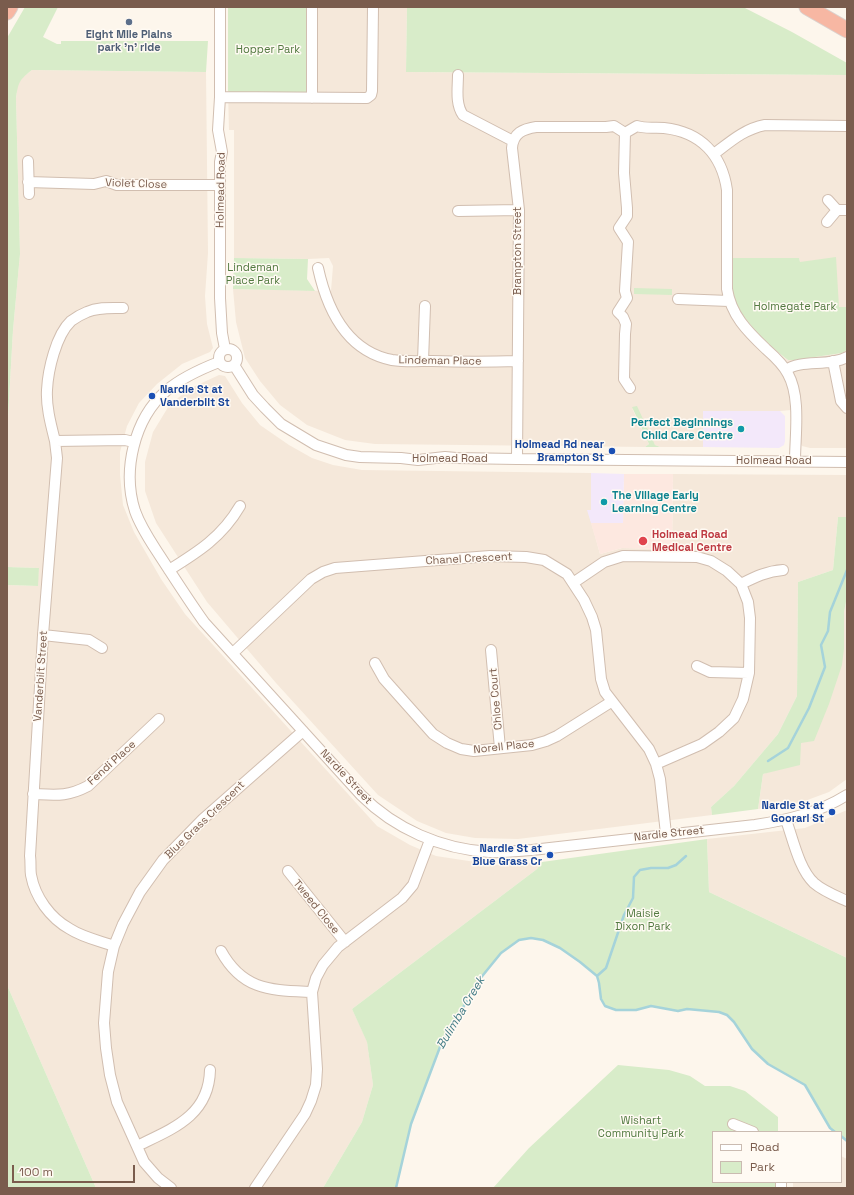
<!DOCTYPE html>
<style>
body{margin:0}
#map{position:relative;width:854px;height:1195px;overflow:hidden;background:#fdf6ec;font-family:"Space Grotesk",sans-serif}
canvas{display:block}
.frame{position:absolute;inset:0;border:8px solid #7a5c4d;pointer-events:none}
.legend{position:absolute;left:712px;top:1131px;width:130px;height:52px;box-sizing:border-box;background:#fffaf3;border:1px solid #cabbb1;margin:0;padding:5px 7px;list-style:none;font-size:12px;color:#7a5c4d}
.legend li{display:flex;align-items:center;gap:8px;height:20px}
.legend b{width:20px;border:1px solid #cabbb1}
.scale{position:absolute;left:12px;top:1165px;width:123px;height:18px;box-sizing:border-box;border:2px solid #7a5c4d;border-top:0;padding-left:5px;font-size:12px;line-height:14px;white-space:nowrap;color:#7a5c4d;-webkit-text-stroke:3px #fffaf3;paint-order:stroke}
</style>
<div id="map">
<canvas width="854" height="1195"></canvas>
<div class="frame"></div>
<ul class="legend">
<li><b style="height:5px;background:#fff"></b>Road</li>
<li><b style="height:11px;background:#d8ecc9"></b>Park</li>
</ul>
<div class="scale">100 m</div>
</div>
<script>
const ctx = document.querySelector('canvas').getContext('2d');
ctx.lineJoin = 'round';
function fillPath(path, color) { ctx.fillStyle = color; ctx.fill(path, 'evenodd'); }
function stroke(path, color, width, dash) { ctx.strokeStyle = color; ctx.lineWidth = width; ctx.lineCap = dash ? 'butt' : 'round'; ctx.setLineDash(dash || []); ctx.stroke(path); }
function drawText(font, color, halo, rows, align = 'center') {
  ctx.font = font + ' "Space Grotesk",sans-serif'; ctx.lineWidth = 3; ctx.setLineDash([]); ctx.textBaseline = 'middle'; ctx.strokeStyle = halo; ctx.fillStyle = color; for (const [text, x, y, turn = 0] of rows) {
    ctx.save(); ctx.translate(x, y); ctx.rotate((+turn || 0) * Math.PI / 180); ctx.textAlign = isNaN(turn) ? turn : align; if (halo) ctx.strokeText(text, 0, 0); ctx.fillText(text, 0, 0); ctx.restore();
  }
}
fillPath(new Path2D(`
 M308,7H407L406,72L847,75V307H839L800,262L799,258H732L749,323L782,356L788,360H795L842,353L847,350V448H810L802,446L800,441L801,398L797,382L791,404V410L780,411H703V447H660L655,445L632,408L649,444L645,447L375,444L345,440L307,425L280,405L260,381L245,358L236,322L233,289L331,291L333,266L329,258L308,259L234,258V130H229L228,91L230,92Z
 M32,70L206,72L208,253L205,296L207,324L213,348L210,352L182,364L157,384L139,403L127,426L120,452V475L123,505L134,532L161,579L185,614L377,826L410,845L436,856L495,865L542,862L537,869L352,1009L367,1041L373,1085L362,1122L323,1188H96L7,985V585L37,586L39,568L7,567V435L13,330L20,254L16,99L17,85L23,77Z
 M219,375L225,376L242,403L260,425L289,445L312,458L333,465L362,470L591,473V510L588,511L600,554L622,548L672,549L673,474L847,475V517H838L833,570L798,582L797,696L778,734L734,786L711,807L712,815L518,839L475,838L446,833L417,821L378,795L276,683L207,602L156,523L145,491V462L153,432L170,404L191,388Z
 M847,597V779L829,792L802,802L758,809L763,774L778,769L801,743L844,649V612Z
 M847,810V958L709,892L707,839L805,828Z
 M841,1156L847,1159V1188H793V1182H841Z`), '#f5e8da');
fillPath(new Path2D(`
 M624,474H673L672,549L622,548L600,554L591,523H623Z`), '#fde8e0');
fillPath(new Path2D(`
 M703,411H780L785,416V441L784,445L779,448L703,447Z
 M591,473L624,474L623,523H591L587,510H591Z`), '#f3e8fa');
fillPath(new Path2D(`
 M25,7H58L43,37L57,44H61V41H208L206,72L32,70C19,80 18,83 16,99L20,254L13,330L7,435V38Z
 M228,7H308L307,91L306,93L230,92L228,91Z
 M407,7H743L792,32L847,63V75L406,72Z
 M836,257L839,307H847V350L842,353L795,360H788C772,348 741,319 735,300C731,287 732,272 732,258H799L800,262Z
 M234,258L308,259L307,279L315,291L233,289Z
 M634,288L672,289V295L634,294Z
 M637,406L655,445L660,447H645L649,444L632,407Z
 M838,517H847V597L844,612V649L842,665L829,704L814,741L801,743L800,765L763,774L758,809L712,815L711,807L734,786L778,734L797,696L798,582L833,570Z
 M7,567L39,568L38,586L7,585Z
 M707,839L709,892L847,958V1141L841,1136V1132H835L830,1128L805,1085L768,1064L752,1049L734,1022L727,1015L719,1012L687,1009L678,1011L651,1006L636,1010H616L605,1006L601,999L599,983L597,976L580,962L560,948L543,940L531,938L519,940L501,953L479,980L440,1047L411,1124L396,1188H323L362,1122L373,1085L367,1042L352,1009L537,869L542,862Z
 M7,985L96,1188H7Z
 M618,1065L669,1070L690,1076L705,1086H730L745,1091L778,1117V1132H713V1182H776V1188H493L529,1148Z`), '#d8ecc9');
stroke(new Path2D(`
 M768,761L788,748L809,708L825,667L821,645L828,631L830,612L847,570
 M597,976L606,968L624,915L633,898L634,877L640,870L651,868H668L676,865L686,856
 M841,1136L847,1141
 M396,1188L411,1124L440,1047L479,980L501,953L519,940L531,938L543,940L560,948L580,962L597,976L599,983L601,999L605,1006L616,1010H636L651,1006L678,1011L687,1009L719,1012L727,1015L734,1022L752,1049L768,1064L805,1085L830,1128L835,1132`), '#a5d3da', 2.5);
const minor = new Path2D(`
 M220,7V97L218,130L222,152L220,162V298L222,333L225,349
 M458,75C458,87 455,104 463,115L513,141
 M220,97L367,98L371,95L372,91L373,7
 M312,98V7
 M625,133L624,173L627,208V216L619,228L628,242L625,291L627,298L618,312L623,317L626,324L625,334L624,379L630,388
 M714,154C730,142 744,129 765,125L847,126
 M28,161L29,194
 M28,182L94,184L106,181L117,185H220
 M837,210H847
 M458,211L519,210
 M827,222L837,210L828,200
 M318,268C327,309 346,351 392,360C405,362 419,361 432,361C461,362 489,362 518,361
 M678,299L729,301
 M219 358a9 9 0 1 1 18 0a9 9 0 1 1-18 0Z
 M423,361L425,306
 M833,361L841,401L847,408
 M219,362C201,369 181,378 166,391C134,419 122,471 135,511C141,528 151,542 160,556C175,579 189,601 204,622L361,795C395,829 441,849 489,852C503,853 518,851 532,850L755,825C788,820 818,813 847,795
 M234,365L253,395L265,408L281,424L316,445L346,455L360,457L401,458L418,460L445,457L456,458L517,459L847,462
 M786,370C801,359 829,367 847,357
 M55,441C51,425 46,407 47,390C48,370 56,335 71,321C75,318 82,314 87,312C98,307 111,308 123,308
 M517,459L519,210L512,148C513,133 523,129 536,127H606L614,126L625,133L637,126C645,129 655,127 664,128C701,132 722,155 727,190V289C731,315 747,331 766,349C774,356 783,364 788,374C801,397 795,436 795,461
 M169,570C198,552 222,537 240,506
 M573,583L604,562L623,556L697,557L711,561L727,571L741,584L748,602L750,618L749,673L743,699L734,718L719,732L702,744L656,764
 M741,584C755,577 767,571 783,570
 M43,635L89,640L102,648
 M491,650L500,748
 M233,653L311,579L323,572L335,568L490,556L526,557L544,560L567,574L584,600L592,617L596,630L601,679L605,692L649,749L656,764L660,779L666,834
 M375,663L384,679L433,734L447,743L461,749L474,751L532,745L546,741L557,736L611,702
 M697,666L710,672L749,673
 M33,794C56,795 67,797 88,786L159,719
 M786,820C793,839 799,869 814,883C823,891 836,896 847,901
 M288,871L345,942
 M114,946C100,941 82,937 70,929C50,918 35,897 31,875C30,869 31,862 30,856L43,635L57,458L55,441L125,440L134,442
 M221,951C243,991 271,990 312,992
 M733,1124L753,1132
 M137,1146C172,1129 209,1116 210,1070
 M171,1188L158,1178L144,1162L117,1102L110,1075L106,1048L104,1023L108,972L114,946L123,924L140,892L163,860L203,819L303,731
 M255,1188L305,1114L311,1101L316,1085L317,1069L312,992L316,978L323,965L338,947L402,898L413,885L430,840
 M781,1188V1182`);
const highway = new Path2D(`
 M807,7L847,30
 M7,12L10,7`);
stroke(minor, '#d1beb0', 12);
stroke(highway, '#dad1cd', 17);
stroke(minor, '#fff', 10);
stroke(highway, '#f7b7a3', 15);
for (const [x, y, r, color] of [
 [129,22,4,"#5c6f8a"],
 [152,396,4,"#1a4fb4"],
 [741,429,4,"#0f9aa8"],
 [612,451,4,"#1a4fb4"],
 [604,502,4,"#0f9aa8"],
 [643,541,5,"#e0444e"],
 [832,812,4,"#1a4fb4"],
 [550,855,4,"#1a4fb4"]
]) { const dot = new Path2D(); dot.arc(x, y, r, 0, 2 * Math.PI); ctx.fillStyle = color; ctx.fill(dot); stroke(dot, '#fffaf3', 1.5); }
drawText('bold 11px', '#4e5e75', '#fffaf3', [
 ["Eight Mile Plains",129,35],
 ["park 'n' ride",129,48]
]);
drawText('11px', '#537a41', '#fffaf3', [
 ["Hopper Park",268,50],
 ["Lindeman",253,268],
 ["Place Park",253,281],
 ["Holmegate Park",795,307],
 ["Maisie",643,914],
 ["Dixon Park",643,927],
 ["Wishart",641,1121],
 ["Community Park",641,1134]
]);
drawText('11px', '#7a5c4d', '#fffaf3', [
 ["Violet Close",136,184,2],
 ["Holmead Road",221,190,-89],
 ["Brampton Street",518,251,-90],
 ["Lindeman Place",440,361,1],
 ["Holmead Road",450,459],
 ["Holmead Road",774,461],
 ["Chanel Crescent",469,559,-3],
 ["Vanderbilt Street",41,676,-86],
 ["Chloe Court",496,699,-95],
 ["Norell Place",504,747,-6],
 ["Fendi Place",112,763,-42],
 ["Nardie Street",346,777,47],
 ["Blue Grass Crescent",205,820,-44],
 ["Nardie Street",669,834,-6],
 ["Tweed Close",316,907,51]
]);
drawText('bold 11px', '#164399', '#fffaf3', [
 ["Nardie St at",160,390,"left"],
 ["Vanderbilt St",160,403,"left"],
 ["Holmead Rd near",604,445],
 ["Brampton St",604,458],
 ["Nardie St at",824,806],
 ["Goorari St",824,819],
 ["Nardie St at",542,849],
 ["Blue Grass Cr",542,862]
], 'right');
drawText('bold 11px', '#0d838f', '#fffaf3', [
 ["Perfect Beginnings",733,423],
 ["Child Care Centre",733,436],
 ["The Village Early",612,496,"left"],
 ["Learning Centre",612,509,"left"]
], 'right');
drawText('bold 11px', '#be3a42', '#fffaf3', [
 ["Holmead Road",652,535],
 ["Medical Centre",652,548]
], 'left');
drawText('italic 12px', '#437c86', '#fffaf3', [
 ["Bulimba Creek",461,1013,-59]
]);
</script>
